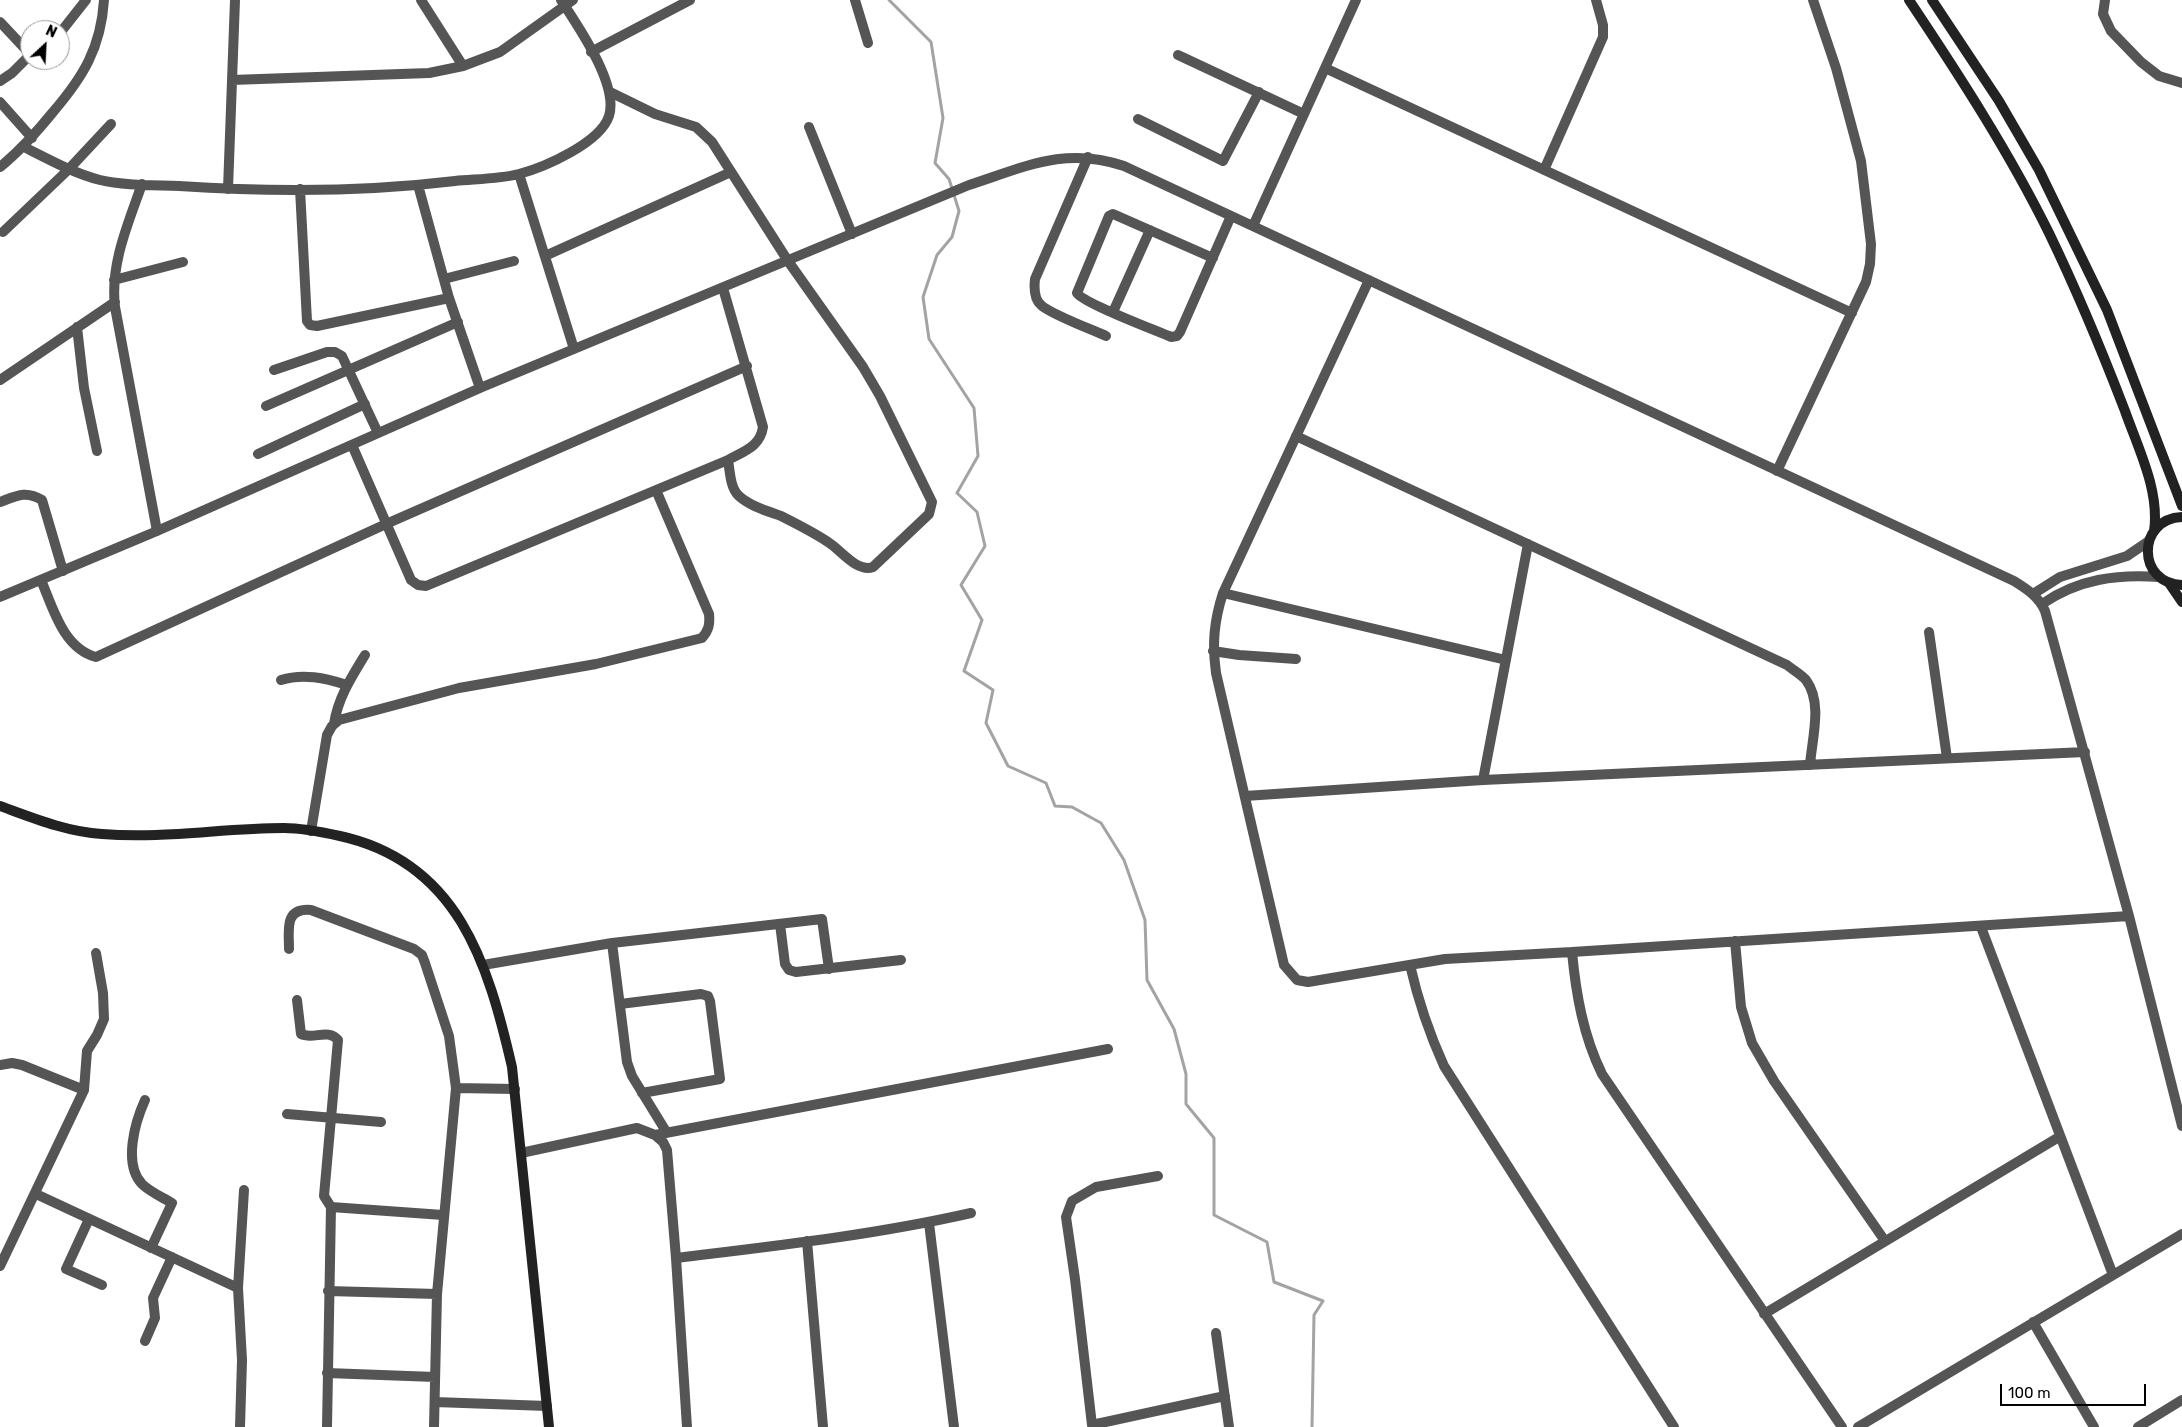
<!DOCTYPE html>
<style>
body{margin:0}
#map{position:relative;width:2182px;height:1427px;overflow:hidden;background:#fff;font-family:Rubik,sans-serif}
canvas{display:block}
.north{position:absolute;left:20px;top:20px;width:50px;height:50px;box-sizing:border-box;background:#fff;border:1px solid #999;border-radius:50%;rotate:25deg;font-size:14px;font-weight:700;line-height:20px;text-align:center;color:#000}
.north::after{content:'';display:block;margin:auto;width:18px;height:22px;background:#000;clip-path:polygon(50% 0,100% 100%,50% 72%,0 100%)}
.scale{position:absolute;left:2000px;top:1384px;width:146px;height:22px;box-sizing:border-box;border:2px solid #000;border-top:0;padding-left:6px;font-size:15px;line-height:18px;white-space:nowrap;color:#000;-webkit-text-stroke:4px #fff;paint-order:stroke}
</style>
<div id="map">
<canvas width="2182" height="1427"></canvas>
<div class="north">N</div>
<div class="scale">100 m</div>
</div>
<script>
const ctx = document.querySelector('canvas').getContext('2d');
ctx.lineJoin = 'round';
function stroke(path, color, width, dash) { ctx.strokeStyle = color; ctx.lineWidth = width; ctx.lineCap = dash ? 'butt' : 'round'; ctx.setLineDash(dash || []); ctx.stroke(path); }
stroke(new Path2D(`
 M889,0L931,42L943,118L935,163L949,179L959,211L952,237L937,255L923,297L929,339L974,408L978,456L957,493L977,512L985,546L961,585L982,620L964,671L993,690L986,723L1008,766L1046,783L1055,806L1072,807L1101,823L1124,860L1145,920L1147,980L1174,1029L1186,1074V1104L1214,1138V1215L1267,1242L1274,1282L1323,1301L1314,1315L1312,1427`), '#a3a3a3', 3);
stroke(new Path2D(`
 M421,0L463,66
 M855,0L868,43
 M2105,0L2103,14L2111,31L2141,62L2159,76L2182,83
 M0,22L30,54
 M60,33L86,0
 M591,52L690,0
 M1178,55L1304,114
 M1325,68L1852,313
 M232,80L429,73L463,66L500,52L573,0
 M0,81L12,73L30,55
 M610,92L655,114L696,127L712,142L788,261L863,367L880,396L932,502L929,514L873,567C857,573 841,550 828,542C813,532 797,524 781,516C767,511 750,506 739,496C730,488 730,471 728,460
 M0,102L32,138
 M1138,119L1223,161L1259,92
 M809,127L852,234
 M24,147C48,159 73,173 100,180C125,186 154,185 179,186C270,192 364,192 455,181C476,179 499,179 519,174C545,167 600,143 609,116C619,85 578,26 561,0
 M1088,157L1035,279C1034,288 1034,299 1041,305C1050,314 1093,330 1106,336
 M0,167C21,150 36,133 53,112C83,77 101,48 104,0
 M1544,170L1603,37V25L1596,0
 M519,174L574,349
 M142,184C128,224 110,264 115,307L157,531
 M418,185L449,298L480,388
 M228,189L235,0
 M300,189L307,321L310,325L317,326L449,298
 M1253,226L1356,0
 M3,232L69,169L111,124
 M545,256L731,172
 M1213,258L1113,214L1109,216L1077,293C1083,303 1155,330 1171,337L1177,336L1180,332L1231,216
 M444,279L514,261
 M114,280L183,262
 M1369,280L1223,593C1214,621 1212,644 1216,673L1284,965L1297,980L1308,982L1445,959L1572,952L2129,916
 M1113,312L1150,230
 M77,327L84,388L97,451
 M274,370L327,352H335L342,356L378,433
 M0,380L115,302
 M266,406L458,322
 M1296,436L1787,665C1793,670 1801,674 1806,680C1823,703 1812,738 1810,765
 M352,445L411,580L418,585L426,586L728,460C744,451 760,447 763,427L723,288
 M258,454L365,404
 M1777,471L1866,282L1870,264L1871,244L1861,161L1836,68L1813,0
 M0,502C16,496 26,490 42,500L63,571
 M41,580C53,608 63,648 96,657L386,524L747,366
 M1223,593L1506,660
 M2033,594L2060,577L2127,556L2149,541
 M0,597L157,531L480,388L969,185C1025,167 1065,146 1124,166L2014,581C2027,589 2039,597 2045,611L2129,916L2182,1126
 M2042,604C2078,579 2117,574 2159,577
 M1929,632L1947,758
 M1213,651L1239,655L1296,659
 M281,680C303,673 325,678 347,685
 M334,724C338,698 351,678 365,655
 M1483,780L1528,544
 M1245,796L1483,780L2085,752
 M311,831L327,735L332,726L339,720L459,688L596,664L702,638C709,630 710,624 709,614L656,490
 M780,924L785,964L789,970L796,972L901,960
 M1981,927L2113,1275
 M1735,941L1741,1007L1752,1043L1774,1081L1885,1241
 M612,943L627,1062L632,1076L667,1133
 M289,949C289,929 284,908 311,910L414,949L422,955L425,963L449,1036L456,1088L437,1294L434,1427
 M1572,952C1576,994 1583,1035 1602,1074L1842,1427
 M483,965L612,943L822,919L829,969
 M1410,965C1418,1000 1429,1033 1444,1066L1674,1427
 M297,1000L301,1034C313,1040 328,1028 338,1040L324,1196L331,1207L327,1427
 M620,1004L701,994L708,996L710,1001L720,1079L642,1093
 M0,1065L12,1063L22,1065L84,1090
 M456,1088L515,1089
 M145,1100C135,1122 123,1164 142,1184C150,1192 162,1197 172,1203L151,1248
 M287,1114L381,1122
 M655,1135L1108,1049
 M521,1153L637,1128L655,1135L663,1142L667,1150L676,1258L687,1427
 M1158,1176L1096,1187L1072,1201L1066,1217L1075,1279L1092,1425L1225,1396
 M36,1194L238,1288
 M331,1207L443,1215
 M89,1219L66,1269L102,1285
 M929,1223L954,1427
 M807,1241L823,1427
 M676,1258C775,1246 874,1235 971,1213
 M0,1266L84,1090L87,1051L97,1035L104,1019L103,993L96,953
 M328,1291L437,1294
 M1764,1314L2059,1137
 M2033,1322L2094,1427
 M1216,1333L1229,1427
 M145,1341L155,1318L153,1298L172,1257
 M327,1373L435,1377
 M435,1402L547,1406
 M240,1427L242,1360L238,1288L244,1190
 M1858,1427L2182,1234
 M2138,1427L2182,1400`), '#555', 10);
stroke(new Path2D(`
 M1909,0C1959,75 2009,152 2049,233C2077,291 2102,351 2125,411C2138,448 2160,491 2154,531
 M1932,0L1999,101L2039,170L2107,310L2182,506
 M2182,517C2136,519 2137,584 2182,585
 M2169,583L2182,602
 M0,806C33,818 67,832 102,834C163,839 223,828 284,828C303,828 322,832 340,836C458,862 488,963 512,1067L549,1427`), '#222', 10);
</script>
